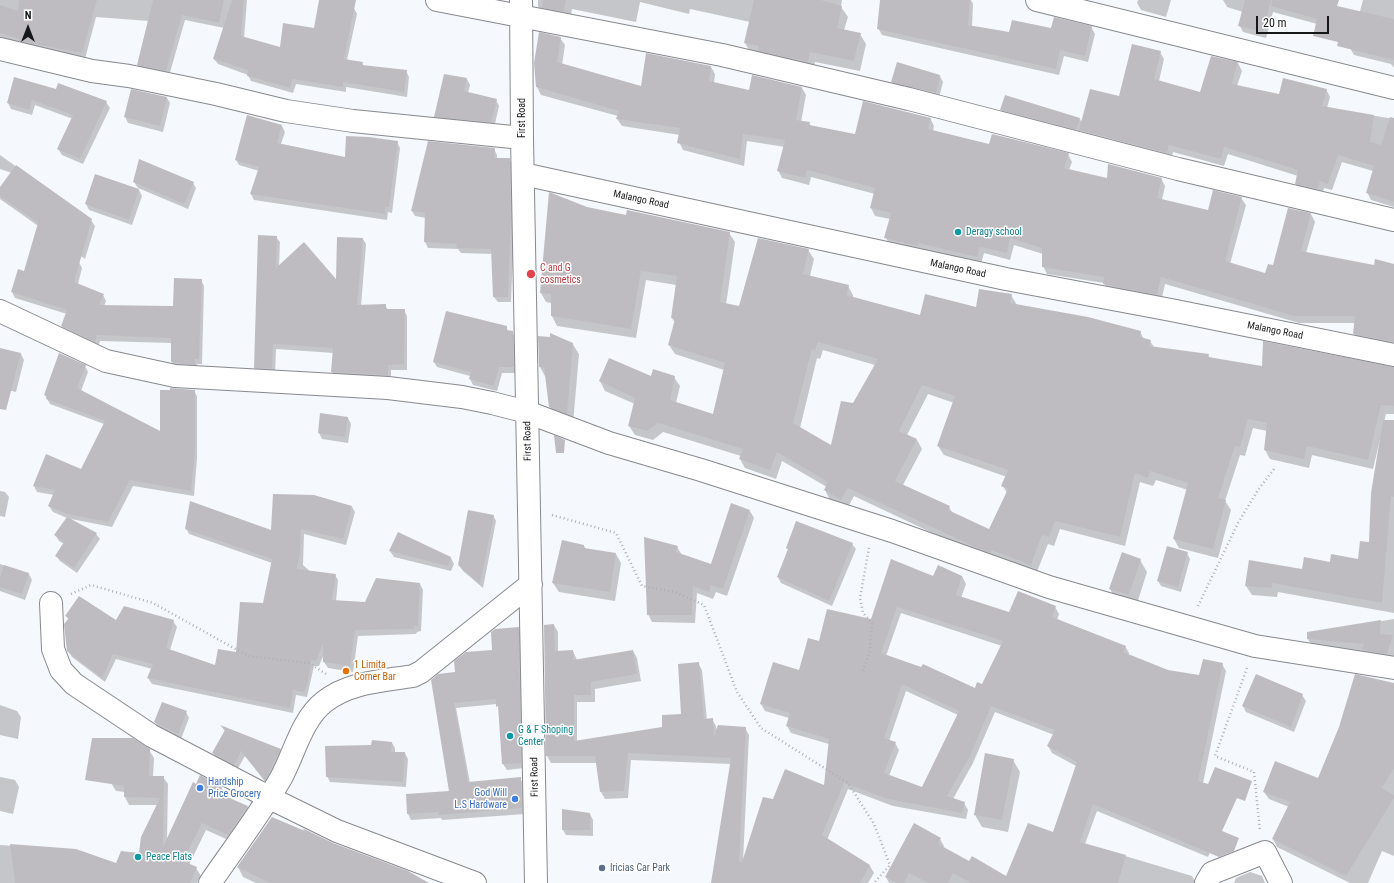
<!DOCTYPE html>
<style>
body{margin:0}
#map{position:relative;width:1394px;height:883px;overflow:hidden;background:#f5f8fd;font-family:"Roboto Condensed",sans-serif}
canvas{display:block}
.north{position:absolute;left:8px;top:8px;width:40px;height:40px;-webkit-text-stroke:3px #fff;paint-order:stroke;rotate:0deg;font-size:11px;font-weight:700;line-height:16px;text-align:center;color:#161718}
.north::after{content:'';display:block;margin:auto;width:14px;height:18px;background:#161718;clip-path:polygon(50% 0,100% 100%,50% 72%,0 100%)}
.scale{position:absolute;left:1256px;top:16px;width:73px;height:18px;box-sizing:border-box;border:2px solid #161718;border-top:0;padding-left:5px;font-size:12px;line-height:14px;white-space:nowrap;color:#161718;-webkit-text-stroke:3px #fff;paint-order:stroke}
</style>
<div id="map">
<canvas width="1394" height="883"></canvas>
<div class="north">N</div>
<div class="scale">20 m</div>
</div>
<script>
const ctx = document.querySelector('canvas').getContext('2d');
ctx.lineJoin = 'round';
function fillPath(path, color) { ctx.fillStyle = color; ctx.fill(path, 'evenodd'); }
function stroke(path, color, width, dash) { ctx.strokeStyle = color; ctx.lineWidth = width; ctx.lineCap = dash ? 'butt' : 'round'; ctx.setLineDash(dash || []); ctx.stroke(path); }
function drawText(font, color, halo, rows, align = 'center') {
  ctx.font = font + ' "Roboto Condensed",sans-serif'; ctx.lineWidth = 3; ctx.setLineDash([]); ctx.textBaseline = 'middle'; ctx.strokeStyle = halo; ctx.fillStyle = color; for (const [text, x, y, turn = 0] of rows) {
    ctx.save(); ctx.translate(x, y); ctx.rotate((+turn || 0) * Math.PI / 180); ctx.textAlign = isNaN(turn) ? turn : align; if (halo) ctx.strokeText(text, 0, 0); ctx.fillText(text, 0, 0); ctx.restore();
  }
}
fillPath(new Path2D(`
 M0,0H247L244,38L281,48L354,8L357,14L347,60L362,63L364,66L406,71L409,77L407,97L346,87V92L296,84L293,93L251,81L248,75L218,64L214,59L224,28L185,20L169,76L141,71L138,65L149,21L96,17L85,59L23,44L0,38Z
 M538,0H842L841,7L848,17L844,30L860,34L866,44L860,71L815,62L813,72L751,53L745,43L750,22L690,9L689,14L640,2L636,22L572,9L570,22L544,16L538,6Z
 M881,0H971L973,4L972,27L1010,33L1091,27L1095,34L1088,62L1064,56L1059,75L882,35L878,28Z
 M1138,0H1171L1166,17L1141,10L1137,3Z
 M1223,0H1333L1328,27L1273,12L1266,38L1243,32L1240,26L1243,12L1227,7Z
 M1363,0H1394V68L1391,64L1354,55L1350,48Z
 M560,38L565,45L562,65L642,87L711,67L715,74L714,83L750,91L802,88L806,95L801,122L809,123L811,126L855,135L930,118L934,126L933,131L990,145L1068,154L1072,162L1069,170L1108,180L1161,178L1165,186L1162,200L1209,211L1241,198L1246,205L1230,264L1266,274L1273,266L1311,214L1315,222L1306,253L1374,266L1394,265V349L1358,341L1354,334L1355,323H1299L1165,284L1161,302L1108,291L1104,283L1047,274L1043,266V254L1014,245L1010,260L984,253L981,264L890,245L886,238L890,219L875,216L871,208L875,194L811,177L809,185L782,178L778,170L785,147L747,141L744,166L683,150L679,142L680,135L622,126L617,119L618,116L541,95L537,87Z
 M1160,52L1164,59L1159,81L1201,93L1238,63L1242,71L1237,86L1279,95L1326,89L1330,97L1327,108L1394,119V207L1371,200L1367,192L1373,171L1342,162L1332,190L1324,188L1322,196L1300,191L1296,184L1298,176L1228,154L1224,166L1173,152L1171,160L1084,137L1081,131L1080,135L1004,115L1001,110L1080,119L1082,123L1120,98Z
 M940,76L943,82L939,98L895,88L892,82Z
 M467,79L470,85L468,93L496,100L499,106L494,128L438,122L435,116Z
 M132,90L167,98L170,103L163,132L128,123L125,117Z
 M56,91L106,102L110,108L83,164L62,155L58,149L73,119L35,105L32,115L11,109L8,103Z
 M282,126L285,132L281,144L346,158L397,142L400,148L392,213L388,212L387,220L254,200L251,194L259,171L239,165L236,160Z
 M494,149L497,155V159H509L513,165L514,226L511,302H498L494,297L493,254L461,253L458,249L428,248L425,242L426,218L415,216L412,211Z
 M0,155L14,165L17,170L15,174L0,169Z
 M134,182L193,183L196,188L188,209L138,188Z
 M0,190L91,220L95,226L85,259L0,199Z
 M139,190L142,196L132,225L89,210L86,204Z
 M587,208L627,216L729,233L735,242L726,305L740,308L808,250L814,259L810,276L848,286L853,295V298L920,317L977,308L1011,295L1017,305L1140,332L1144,339L1150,341L1154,347L1208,355L1211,359L1263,367L1394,382V414H1386L1373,469L1312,455L1309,468L1270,459L1265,450L1267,431L1253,428L1245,456L1240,455L1225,501L1231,510L1218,558L1179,548L1174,539L1188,490L1156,480L1153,486L1140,482L1125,546L1060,529L1054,546L1048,544L1036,574L983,557L854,496L847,509L830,500L825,490L827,487L782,461L776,479L745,468L740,459L741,456L663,432L653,440L635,435L629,426L635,404L605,391L600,381L609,360L651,378L674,377L680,386L676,403L713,415L724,370L675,354L669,345L675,323L672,318L676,285L646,280L636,338L557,326L552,316V303L546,302L541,293ZM823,350L875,365L832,447L800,428L817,358L820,359ZM928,394L954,403L938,446L944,455L1007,477L1003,486L1007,493L990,531L953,514L949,507L903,485L922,449L917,440L907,435Z
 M276,237L280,242L279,267L337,282L363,239L366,244L361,306L385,305L388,310H404L407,316V370H391V381L335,378L332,372L334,353L276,349L275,374L258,373L255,368Z
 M79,262L82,268L78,284L103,295L106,301L104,306L174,307L201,280L204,286L202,364H197V370L175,368L172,362V343L100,341L98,347L65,331L62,326L67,314L15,298L12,292L25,272Z
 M506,327L508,331L512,332L516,338L517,373H502L497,391L473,385L470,379V376L437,367L434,362Z
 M539,337L572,343L579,354L573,424L557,418L550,407L546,378L540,367Z
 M0,349L21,354L24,360L16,392L0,388Z
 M85,366L88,372L81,391L161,433L194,391L197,396V458L194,496L133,486L112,527L71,519L96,534L100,539L77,573L60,561L56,556L64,544L59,541L55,535L67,518L53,512L49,506L54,495L37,492L34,486L47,456L81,471L104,424L50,404L45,395Z
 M321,414L348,418L351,424L348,443L322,439L319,433Z
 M1394,455V613L1278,592L1277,597L1252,595L1246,586L1330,563L1359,560L1370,543Z
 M0,491L5,492L9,497L5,517L0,516Z
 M352,507L355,512L346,545L304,534L303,565L311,572L335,575L338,580L336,602L365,603L420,584L423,590L421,631L417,632L416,634L358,636L353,672L328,668L324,662V654L319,666H314L307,697L296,695L293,713L152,684L148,678L152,669L116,659L105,682L72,657L68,651L69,620L66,616L116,622L173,621L177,627L170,650L216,666L237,654L264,604L272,563L189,534L186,528L272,531Z
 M750,511L754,518L727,596L716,592L713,599L697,593L695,623L652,622L648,614L677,547L682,555L711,565Z
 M493,515L496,521L483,588L463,571L459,565Z
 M852,544L856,549L832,606L781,583L778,577L789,551L787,548Z
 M584,546L586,549L616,554L621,563L615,601L559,592L553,583Z
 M390,551L451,558L454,564L451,571L394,557Z
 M1187,553L1190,559L1181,592L1161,586L1158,581Z
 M1140,560L1147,572L1136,607L1117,601L1110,589Z
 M0,564L29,574L32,580L25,600L0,591Z
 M962,576L966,584L961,598L1010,613L1055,607L1059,614L1057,620L1125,646L1129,653L1128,656L1168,671L1200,676L1222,664L1226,671L1203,783L1208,785L1241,783L1208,857L1097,811L1085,844L1192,876L1196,883H889L886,877L940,839L944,846L943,848L969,862L1006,877L1054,833L1076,766L1052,753L1048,746L1054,735L995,712L973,763L953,799L964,803L968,810L966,819L893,806L848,789L827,840L870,866L874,873L868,883H712L731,764L631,760L628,798L605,799L601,792L597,763H551L547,756L545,626L554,625L558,632V652L573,651L577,660L633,651L637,658L641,681L595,689V702H577V742L663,728L682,715L698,663L702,670L707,720L712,719L716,726L717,732L745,728L749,735L743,861L773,800L825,786L829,744L791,733L787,726L789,718L765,711L761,704L800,671L820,642L872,620L933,577ZM901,613L1002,646L983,686L975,690L886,656ZM906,691L958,715L922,788L889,776L899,750L895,743L889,741Z
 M1394,619V657L1313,648L1308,639V633Z
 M518,628L521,634L524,768L507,770L503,764L500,710L497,704L456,708L470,783L520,778L523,784L525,814L442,820L441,818L411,820L408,814L407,795L450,792L432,680L456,673L493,651Z
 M1355,676L1394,684V856L1382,851L1368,883H1350L1277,847L1273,839L1289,807L1269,799L1264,792L1318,779L1340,727Z
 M1302,695L1306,701L1294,732L1246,712L1243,706Z
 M0,705L17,711L21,717L18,739L0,735Z
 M186,712L189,718L181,739L158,728L155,722Z
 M222,727L280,749L283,755L268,785L245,756L237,770L217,759L213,753L225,731Z
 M392,743L395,748V753H405L408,759L406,787L330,782L327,776L372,746Z
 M149,750L154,758L153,777H163L168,784L167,840L196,785L221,787L226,795L225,797L248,807L252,815L233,842L206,830L189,865L196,868L201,876L197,883H0V845L76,850L117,864L140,854L158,805H129L125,797V792L116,791L111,783Z
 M1013,760L1020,772L1008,832L982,827L975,815Z
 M0,777L15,780L19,787L13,814L0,811Z
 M590,814L593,820V836L566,835L563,830Z
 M304,830L412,883H256L243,877L238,867L306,833Z
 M1250,872L1262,876L1265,883H1234L1236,878Z`), '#0003');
fillPath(new Path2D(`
 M19,0H97L82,53L19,41V39L0,33V5L18,11Z
 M153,0H224L219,23L182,15L166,71L137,65Z
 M232,0H244L241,36L280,47L283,23L314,28L319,0H356L344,59L363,62L362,65L407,70L404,92L343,82V87L292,79L290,88L247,76L248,70L213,59Z
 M543,0H566L564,12L542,8Z
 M754,0H821L842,6L837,28L861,33L854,61L810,52L808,62L758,51L759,46L744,43Z
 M880,0H970L968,25L1009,32L1012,20L1051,28L1054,17L1092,26L1085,56L1060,50L1056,69L877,29Z
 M1245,0H1271L1263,32L1238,26Z
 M1272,0H1339L1337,6L1394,19V60L1337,46L1338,42L1313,36L1317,19L1271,6Z
 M539,32L561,37L557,62L641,86L646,53L711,66L709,81L749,90L752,75L802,87L796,120L810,122L809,125L855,134L863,101L931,118L928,129L989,144L992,134L1069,153L1064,168L1107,178L1108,164L1162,178L1157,198L1208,210L1213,190L1242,197L1225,261L1265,273L1268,264L1273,265L1288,208L1311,213L1301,251L1374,265L1375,259L1394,264V342L1353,334L1355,316H1294L1161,277L1157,295L1103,284L1104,277L1042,267V248L1010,238L1007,253L980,247L977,257L918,243V246L884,238L891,213L870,208L875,188L807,170L805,178L777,171L785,140L743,134L740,159L677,143L680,128L616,119L619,111L536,87L534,63Z
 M1132,44L1161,51L1154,79L1200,92L1211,56L1238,62L1232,84L1279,94L1283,78L1327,89L1322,106L1374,115L1370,142L1381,145L1390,117L1394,118V202L1366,193L1374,166L1338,155L1328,184L1320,181L1318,189L1295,184L1298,170L1224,147L1221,159L1169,145L1167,153L1079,130L1090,89L1119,96Z
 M897,62L940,75L936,93L891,82Z
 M444,74L467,78L464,91L497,99L491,122L434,117Z
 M14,77L56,89L58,83L107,101L80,159L57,149L73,115L32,100L29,110L7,103Z
 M131,89L167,97L160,126L124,117Z
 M1005,95L1080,118L1076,130L1000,110Z
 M247,115L282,125L277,143L345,157L346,136L369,137L398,141L389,207H385V214L250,194L259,167L235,160Z
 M428,141L495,148L494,158H510L511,219L508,297H493L491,249L456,248L457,244L424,242L425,213L411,211Z
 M139,159L194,182L184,204L133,182Z
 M16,165L92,219L74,282L104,294L99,305L173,306L174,278L202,279L199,359H195V365L171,362V338L97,335L95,342L61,326L67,310L11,292L18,269L24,271L38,223L0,196V187Z
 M95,174L139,189L129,220L85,204Z
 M549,192L587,207L626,215L627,210L730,232L720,302L739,306L758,238L809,249L803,274L849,285L846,295L920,315L925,294L976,307L979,289L1012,294L1010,303L1088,317L1141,331L1140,337L1151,340L1149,346L1209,354L1208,357L1262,366L1263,341L1394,367V406L1381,405L1368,460L1307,446L1304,459L1264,450L1267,423L1248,419L1240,447L1235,446L1218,498L1226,500L1213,549L1173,539L1188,483L1150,471L1148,478L1135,473L1120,537L1055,521L1049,537L1042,535L1031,565L991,550L990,553L977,548L848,488L841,500L824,490L828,482L777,452L770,470L739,459L743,449L658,423L647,431L628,426L635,398L599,381L609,358L651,376L653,369L675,376L670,400L713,414L725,363L668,345L675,319L671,318L677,276L641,271L631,329L551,316V294L540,293ZM818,342L878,359L853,403L841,401L831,445L793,423L812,349L815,350ZM922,385L955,396L937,446L1008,470L1001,486L1008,489L989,529L948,510L950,506L895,481L917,439L899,431Z
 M258,235L277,236L276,268L304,242L336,279L337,237L363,238L357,305L386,304V309H405L404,364L388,365V375L331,372L333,348L273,344L272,369L254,368Z
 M446,311L507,326V330L513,331L514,367H499L494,386L469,379L471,372L433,362Z
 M550,333L573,343L567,414L549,407L544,367H539L538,336L550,337Z
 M0,348L21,353L6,410L0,409Z
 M59,353L86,365L77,388L160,431V390H170V388L195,390V452L191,491L130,480L108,522L67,514L48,506L55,490L33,486L46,454L81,469L105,421L46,399L47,396L44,395Z
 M320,413L348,417L345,437L318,433Z
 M1383,420H1394V497L1391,496L1382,603L1272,583V588L1245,586L1249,560L1302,569L1304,557L1330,562L1331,554L1358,559L1360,541L1369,542L1371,493Z
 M554,435L565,440L564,453H556Z
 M273,494L314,495L352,506L343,539L301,529L300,553L297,569L336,574L332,600L365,602L376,578L420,583L418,626H414V629L355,630L350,666L323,662V644L316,661L311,660L308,682L304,692L293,690L290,708L147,678L153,664L113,654L102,678L67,651L64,624L69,618L65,616L79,596L116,620L124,606L174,620L166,648L215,665L218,649L236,652L240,602L263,603L272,559L185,529L190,501L271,530Z
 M731,503L750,510L723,589L711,585L709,592L693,586L692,615H647L644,537L678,546L676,552L711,564Z
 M468,510L494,515L480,584L458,565Z
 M67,517L97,533L74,568L55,556L64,542L54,535Z
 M796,521L853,543L829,601L777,577L788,549L786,548Z
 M398,532L451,557L448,566L389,551Z
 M562,540L584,545V548L616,553L610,592L552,583Z
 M1167,546L1188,552L1178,587L1157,581Z
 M1122,552L1141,559L1129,595L1109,589Z
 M891,559L933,576L938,565L962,576L956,595L1009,612L1018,591L1056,606L1052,617L1126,646L1123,652L1168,670L1199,675L1203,659L1223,663L1198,781L1208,784L1215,767L1252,781L1245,801L1237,798L1222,831L1239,838L1234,851L1219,857L1093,804L1080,842L1126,855L1118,883H971L953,873L948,883H928L909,873L904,883H896L885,877L914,823L941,838L938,844L969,861L972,856L1006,876L1028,823L1053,832L1077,762L1047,746L1055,730L991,706L970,756L947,796L965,802L962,813L888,799L844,783L822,835L870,865L860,883H711L731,758L628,753L624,791L600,792L595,756H546L544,625L554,624L555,651L573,650V660L633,650L637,674L591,682V695H574V741L662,727V715L681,714L678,664L699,662L704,719L713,718L714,736L718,725L746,727L739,861L742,862L763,797L773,799L785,769L824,785L829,739L786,726L790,713L760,704L773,662L799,670L808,638L819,641L827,609L871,619ZM897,607L1003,641L982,684L977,682L975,688L923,664L921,667L881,653ZM902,684L959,711L922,787L884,773L896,742L884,738Z
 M4,565L29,573L22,594L0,587V578Z
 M1381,620L1380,634L1393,635L1387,654L1362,650L1364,644L1307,639V632Z
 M519,627L521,763L502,764L498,706L496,707V699L454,703L468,782L521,777L522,808L438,815L439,812L407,814L406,794L449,791L431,680L438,674L455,672L454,661L466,652L492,650L491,632L495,629Z
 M1256,674L1303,694L1291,727L1242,706Z
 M1355,674L1394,683V768L1382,788L1394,795V798L1346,876L1272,839L1290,802L1263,792L1275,761L1318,778L1339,727Z
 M162,702L187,711L178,734L154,722Z
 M220,725L281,749L265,781L241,751L234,765L212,753L225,730Z
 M92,738H133L150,749L149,776H164L163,847L193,782L196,784L200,775L222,787L218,793L248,806L228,835L202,823L183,861L197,867L190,883H15L10,844L76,849L116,863L121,851L139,853L141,837L160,798L124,797V786L85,780Z
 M372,740L392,742L391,752H405L403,782L326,777L325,746L371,745Z
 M985,753L1014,759L1002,820L974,815Z
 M562,809L590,813V830H562Z
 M272,817L305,831L302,828L333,843L408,871L429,883H270L237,867Z`), '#bfbcc1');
const minor = new Path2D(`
 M437,0L722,55L909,99L1178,169L1394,220
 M521,0L522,138L536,883
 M1037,0L1394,88
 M0,49L92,71L129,76L216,94L286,111L353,121L522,138
 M523,174L1006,279L1171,310L1394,355
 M0,311L106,361L175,376L388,388L462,397L492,403L527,412L609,443L701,470L892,531L1049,587L1255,646L1394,668
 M51,603L53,649L61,670L74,684L152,736L280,803L337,831L475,883
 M210,883C234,848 260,814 281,778C294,754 302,719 324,702C349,682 382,681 413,676L421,672L531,584
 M1206,883L1212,873L1265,852L1281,883`);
stroke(minor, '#87898e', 24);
stroke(new Path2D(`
 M552,515L616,533L642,586L675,592L704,605L737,692L761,728L848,783L874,824L890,865L874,883
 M71,594L91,585L153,603L248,656L309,663L326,674
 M1198,606L1238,523L1258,490L1274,469
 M1247,668L1215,756L1254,772L1260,831
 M863,671L870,651L872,623L863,613L860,598L869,548`), '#adb0b3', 2.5, [1, 3]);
stroke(minor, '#fff', 22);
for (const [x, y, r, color] of [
 [958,232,4,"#0f9aa8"],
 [531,274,5,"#e0444e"],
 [346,671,4,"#e8710a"],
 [510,736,4,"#0f9aa8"],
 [200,788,4,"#3f7fe0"],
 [515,799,4,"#3f7fe0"],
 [138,857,4,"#0f9aa8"],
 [602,868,4,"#5c6f8a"]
]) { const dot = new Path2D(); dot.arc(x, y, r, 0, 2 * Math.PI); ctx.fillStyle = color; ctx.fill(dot); stroke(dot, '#fff', 1.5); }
drawText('10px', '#161718', '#fff', [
 ["First Road",522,118,-90],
 ["Malango Road",641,200,12],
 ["Malango Road",958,269,12],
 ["Malango Road",1275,331,11],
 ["First Road",528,441,-91],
 ["First Road",535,777,-91]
]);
drawText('10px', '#0d838f', '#fff', [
 ["Deragy school",966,232],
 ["G & F Shoping",518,730],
 ["Center",518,742],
 ["Peace Flats",146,857]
], 'left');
drawText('10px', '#be3a42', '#fff', [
 ["C and G",540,268],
 ["cosmetics",540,280]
], 'left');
drawText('10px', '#c56008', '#fff', [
 ["1 Limita",354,665],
 ["Corner Bar",354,677]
], 'left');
drawText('10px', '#366cbe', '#fff', [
 ["Hardship",208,782],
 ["Price Grocery",208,794],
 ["God Will",507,793,"right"],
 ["L.S Hardware",507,805,"right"]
], 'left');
drawText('10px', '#4e5e75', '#fff', [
 ["Iricias Car Park",610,868]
], 'left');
</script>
